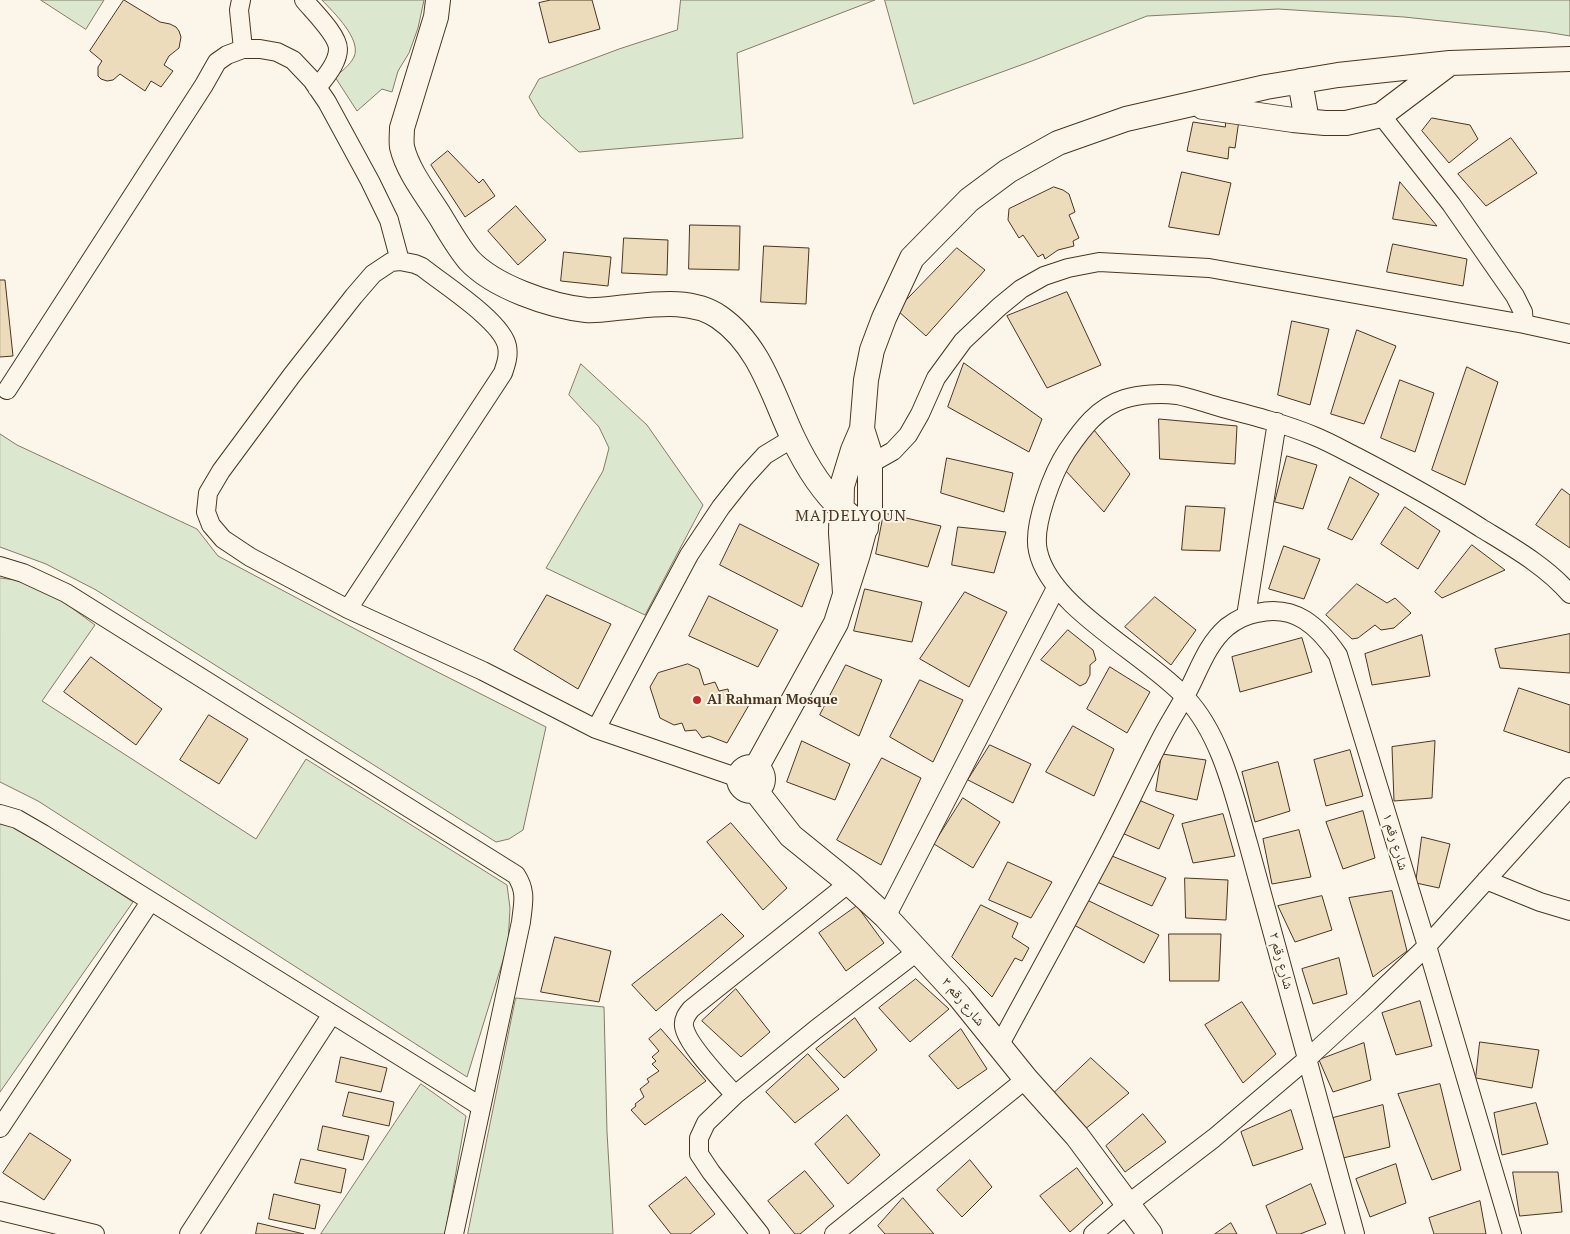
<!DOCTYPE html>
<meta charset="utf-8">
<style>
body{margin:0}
canvas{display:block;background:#fbf6e9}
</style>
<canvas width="1570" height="1234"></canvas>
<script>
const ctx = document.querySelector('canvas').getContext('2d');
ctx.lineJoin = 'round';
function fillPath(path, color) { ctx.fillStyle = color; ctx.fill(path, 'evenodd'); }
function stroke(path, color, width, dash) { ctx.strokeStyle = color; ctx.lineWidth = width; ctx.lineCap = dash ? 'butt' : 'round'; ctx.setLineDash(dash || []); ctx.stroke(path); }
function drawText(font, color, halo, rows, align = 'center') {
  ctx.font = font + ' "PT Serif","Noto Naskh Arabic",serif'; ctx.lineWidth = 4; ctx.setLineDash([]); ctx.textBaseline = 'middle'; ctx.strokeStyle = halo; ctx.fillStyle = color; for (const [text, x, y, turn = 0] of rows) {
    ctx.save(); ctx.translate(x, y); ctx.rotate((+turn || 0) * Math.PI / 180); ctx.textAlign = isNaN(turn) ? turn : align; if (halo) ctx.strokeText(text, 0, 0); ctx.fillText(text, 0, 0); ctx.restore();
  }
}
const green = new Path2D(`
 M41,0H104L86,29Z
 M322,0H424L418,28L409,53L398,71L392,92L382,89L357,111L335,77C342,71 350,65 354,57C362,39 333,12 322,0Z
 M681,0H875L737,53L743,138L579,152L540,116L529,97L539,79L619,49L677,30Z
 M885,0H1570V36L1546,32L1404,17L1278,9L1147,16L1032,61L914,104Z
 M581,364L647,425L703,505L645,615L546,568L603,471L609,448L599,427L569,395Z
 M0,434L17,445L197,529L218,556L406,656L546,727L523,830L509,839L496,842L96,590L46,564L0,547Z
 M0,578L16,580L53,594L95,625L42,701L256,839L306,759L507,885L510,908L508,944L467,1077L38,801L0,782Z
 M0,820L43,842L133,902L0,1092Z
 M516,998L604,1007L607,1132L613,1234H468Z
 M421,1084L466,1116L445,1234H321Z`);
fillPath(green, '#dce7d0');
stroke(green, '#887966', 1);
const building = new Path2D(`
 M124,0L160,22L170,24L176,27L179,31L181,37L179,48L169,56L164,65L173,71L161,87L151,81L145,91L120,74L113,80L107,81L101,79L98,76V67L102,61L90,51Z
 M551,0H592L600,29L549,43L539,3Z
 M1226,117L1239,120L1235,148L1229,147L1228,159L1187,151L1193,122L1225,127Z
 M1432,118L1470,125L1478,139L1449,163L1422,131Z
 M1511,138L1537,173L1486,206L1458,174Z
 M448,151L479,183L483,179L495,196L465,217L431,165Z
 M1182,172L1231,183L1219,235L1169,227Z
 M1400,182L1437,226L1393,219Z
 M1054,187L1063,190L1069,194L1075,212L1069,215L1079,238L1073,241L1074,246L1058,250L1045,259L1043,254L1038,257L1023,235L1019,238L1008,220L1009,209Z
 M516,206L546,240L518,265L488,231Z
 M690,225L740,226L739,270L689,269Z
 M624,238L668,240L667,275L622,273Z
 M1393,244L1467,259L1463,286L1387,272Z
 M764,246L809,248L806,304L761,302Z
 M957,248L985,270L926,336L897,310Z
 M564,252L611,257L608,286L561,281Z
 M0,280H5L13,356L0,357Z
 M1067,292L1101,365L1047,388L1007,316Z
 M1292,321L1329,329L1310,405L1278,395Z
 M1357,330L1396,346L1364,424L1331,414Z
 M964,363L1042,419L1029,452L948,407Z
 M1467,367L1498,382L1465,485L1432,470Z
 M1400,380L1434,393L1415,452L1381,438Z
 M1159,419L1237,426L1235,464L1160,459Z
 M1094,430L1130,474L1104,512L1064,469Z
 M1287,456L1317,465L1303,509L1275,502Z
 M947,458L1013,473L1004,512L941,493Z
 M1350,477L1379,494L1352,540L1328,529Z
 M1562,489L1570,495V548L1536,525Z
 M1186,506L1225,508L1220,551L1182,550Z
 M1405,507L1440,531L1418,569L1381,544Z
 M884,513L941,526L928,567L876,554Z
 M740,524L819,564L802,607L720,565Z
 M958,527L1006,532L994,573L952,565Z
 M1472,545L1505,570L1442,598L1435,592Z
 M1284,546L1320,559L1304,599L1269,589Z
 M1357,584L1387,603L1395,598L1411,613L1394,628L1381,630L1375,625L1358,638L1352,639L1326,615Z
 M865,589L922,602L912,642L854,631Z
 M965,592L1007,612L969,687L920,659Z
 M547,595L611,624L578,689L514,650Z
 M709,596L778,630L758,667L689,636Z
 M1155,597L1196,630L1171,665L1125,627Z
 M1068,630L1093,650L1096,660L1090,665V675L1086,683L1080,686L1041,660Z
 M1570,634V673L1500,668L1495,649Z
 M1422,635L1430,676L1372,685L1365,654Z
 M1302,638L1312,672L1240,692L1232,657Z
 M91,657L162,709L136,745L64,692Z
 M688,664L699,669L704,685L715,682L719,691L728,689L729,695L749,705L727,743L709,736L702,738L696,730L685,731L682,723L674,725L660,718L650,687L658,673Z
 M846,665L882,680L859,736L820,715Z
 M1110,667L1150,692L1127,733L1087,709Z
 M920,680L963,700L933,762L890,737Z
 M1519,688L1570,705V753L1504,731Z
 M209,715L248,739L219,784L180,760Z
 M1073,726L1114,749L1094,796L1046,772Z
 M802,741L850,764L835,800L787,782Z
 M1435,741L1432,798L1394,801L1392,747Z
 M990,745L1031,764L1013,803L968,780Z
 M1350,750L1363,796L1326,806L1314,760Z
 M1162,754L1206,760L1197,800L1156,791Z
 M882,758L921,778L881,865L837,840Z
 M1278,762L1290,811L1255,822L1242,772Z
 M963,798L1000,822L973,868L934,844Z
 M1141,801L1174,815L1159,849L1122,833Z
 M1363,811L1375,858L1343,869L1326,822Z
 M1223,814L1235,856L1193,863L1182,824Z
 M731,823L787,888L763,910L707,842Z
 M1299,830L1311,877L1272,884L1263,839Z
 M1422,837L1450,844L1439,888L1416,883Z
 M1112,856L1166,878L1152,906L1097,882Z
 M1008,862L1052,882L1031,918L989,900Z
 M1185,878L1228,880L1226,920L1186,918Z
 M1392,891L1407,951L1373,977L1349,898Z
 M1322,896L1332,930L1295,942L1278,906Z
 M1085,899L1159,935L1144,963L1074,925Z
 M981,905L1018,923L1012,937L1029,948L1022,961L1015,958L992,997L952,957Z
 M857,906L884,943L846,971L819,933Z
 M722,914L744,936L656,1011L632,985Z
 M1169,934H1221L1219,981H1170Z
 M555,937L611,951L599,1002L541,992Z
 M1339,958L1347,994L1313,1004L1302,969Z
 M916,979L949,1009L910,1042L879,1008Z
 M736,989L770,1032L741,1057L702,1021Z
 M1420,1001L1432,1046L1396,1055L1382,1013Z
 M1242,1002L1276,1054L1243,1083L1205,1025Z
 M855,1018L877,1050L844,1078L816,1049Z
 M661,1029L706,1081L645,1125L631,1110L636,1106L635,1104L644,1097L640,1089L649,1082L647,1079L659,1071L652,1064L656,1061L652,1057L659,1051L649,1039Z
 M961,1029L987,1069L958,1089L929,1056Z
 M1480,1042L1539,1050L1532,1088L1476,1078Z
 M1364,1043L1371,1080L1333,1092L1319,1060Z
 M808,1054L839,1089L795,1123L766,1092Z
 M341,1057L387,1068L381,1092L336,1082Z
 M1091,1058L1129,1093L1084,1130L1053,1094Z
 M1440,1084L1461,1170L1432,1180L1398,1094Z
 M349,1092L394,1102L389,1126L343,1116Z
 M1536,1103L1548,1144L1502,1155L1494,1113Z
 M1383,1105L1390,1147L1343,1158L1333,1118Z
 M1291,1110L1303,1149L1253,1166L1241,1132Z
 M1143,1114L1166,1142L1125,1172L1106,1146Z
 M847,1115L880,1155L848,1184L815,1144Z
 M323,1126L369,1136L363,1160L318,1150Z
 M30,1133L71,1160L44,1200L3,1173Z
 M301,1159L346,1169L341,1193L295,1183Z
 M970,1160L992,1187L962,1217L937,1190Z
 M1396,1164L1406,1203L1370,1217L1356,1179Z
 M1077,1168L1103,1203L1070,1232L1040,1196Z
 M805,1171L834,1206L800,1234H795L768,1201Z
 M1513,1172H1558L1562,1212L1520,1216Z
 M686,1177L715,1214L690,1234H671L649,1206Z
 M1311,1184L1326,1224L1300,1234H1277L1266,1206Z
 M274,1194L320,1205L315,1229L269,1219Z
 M903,1198L934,1234H885L878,1226Z
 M1480,1201L1486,1234H1434L1429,1218Z
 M258,1223L304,1234H256Z
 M1231,1223L1237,1234H1215Z`);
fillPath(building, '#ecdcbc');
stroke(building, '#4a3520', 1);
const street = new Path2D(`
 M241,0L239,10L243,49
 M304,0C313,11 338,35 338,49C338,63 325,77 317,88
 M1381,115L1451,204L1515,296L1523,312L1524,324
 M400,261L415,264L422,267C443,284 502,321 507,346C509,356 506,364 503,373L348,609L250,557L223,539L211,525L206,512L208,493L221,471L292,375L354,296L373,274L391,262Z
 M7,390L204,85L217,62L227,55L243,49H260L277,52L293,60L312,80L327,102L370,181L389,220L400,261
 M870,464L893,451L908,435L920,414L936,378L963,341L999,307L1021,289L1044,276L1068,268L1099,262L1209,268L1524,324L1570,334
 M0,566L23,573L66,593L516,875C527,892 523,903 521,922L454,1234
 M348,609L483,671L596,729L739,778
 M1246,616L1277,422
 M596,729L689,555L721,507L744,478L765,455L793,438
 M0,814L17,819L43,834L480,1106
 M1486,880L1540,902L1570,911
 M886,917L1056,588
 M999,1046C1033,983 1068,920 1102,856C1124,815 1143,772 1165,731C1171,720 1178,709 1184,698C1198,674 1205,646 1227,627C1236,620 1246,615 1257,613C1295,604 1318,626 1338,655L1427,946L1512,1234
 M735,1095C722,1080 686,1044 684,1026C683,1019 687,1014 691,1009L849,883
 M0,1128L150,902
 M0,1211L95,1234
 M189,1234L332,1014
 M760,1234L711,1172L699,1154V1138L706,1123L735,1095L815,1030L918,951
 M834,1234L1026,1079
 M1093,1234L1128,1204L1214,1138L1307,1059L1368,1003L1427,946L1570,787
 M1355,1234L1248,843C1234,795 1221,735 1186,698C1147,655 1050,608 1038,551C1032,526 1053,472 1067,451C1082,429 1098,407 1124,399C1140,394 1161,393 1177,395C1192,398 1208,404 1223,408C1254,416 1285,424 1314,436C1329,442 1343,450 1357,457C1399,479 1441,502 1481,528C1512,547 1546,566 1570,594`);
const secondary = new Path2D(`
 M438,0L436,17L402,128C402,134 401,141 402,147C408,172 427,195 440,216C449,231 458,247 469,260C494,287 550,306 586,310C599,311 614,308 627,307C657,304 693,299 719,317C760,345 773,396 793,438C805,463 821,490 842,509C849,516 858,522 866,528
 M1300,81L1307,121
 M1203,107L1293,120L1325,123H1346L1381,115L1450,63
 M845,593L841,533L842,486L853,450L862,429L866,380L872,350L884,318L912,258L969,200L1008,171L1058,143L1126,119L1266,87L1338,75L1450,63L1570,59
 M739 779a12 12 0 1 1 24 0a12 12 0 1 1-24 0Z
 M756,768L836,623L858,554L870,509V464L869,451L862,429
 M755,790L791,836L849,883L886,917L959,996L1026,1079L1077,1136L1150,1234`);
stroke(street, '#4a3520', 20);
stroke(secondary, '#4a3520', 26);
stroke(street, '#fbf6e9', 18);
stroke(secondary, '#fbf6e9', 24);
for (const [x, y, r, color] of [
 [697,700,5,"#c62828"]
]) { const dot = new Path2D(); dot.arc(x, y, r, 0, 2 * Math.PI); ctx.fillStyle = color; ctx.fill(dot); stroke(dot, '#fbf6e9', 2); }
drawText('bold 14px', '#4a3520', '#fbf6e9', [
 ["Al Rahman Mosque",707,700]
], 'left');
drawText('14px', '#4a3520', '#fbf6e9', [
 ["شارع رقم ١",1395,842,73],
 ["شارع رقم ٢",1281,961,75],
 ["شارع رقم ٣",963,1002,50]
]);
ctx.letterSpacing = '1px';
drawText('16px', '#4a3520', '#fbf6e9', [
 ["MAJDELYOUN",851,516]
]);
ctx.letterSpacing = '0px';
</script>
